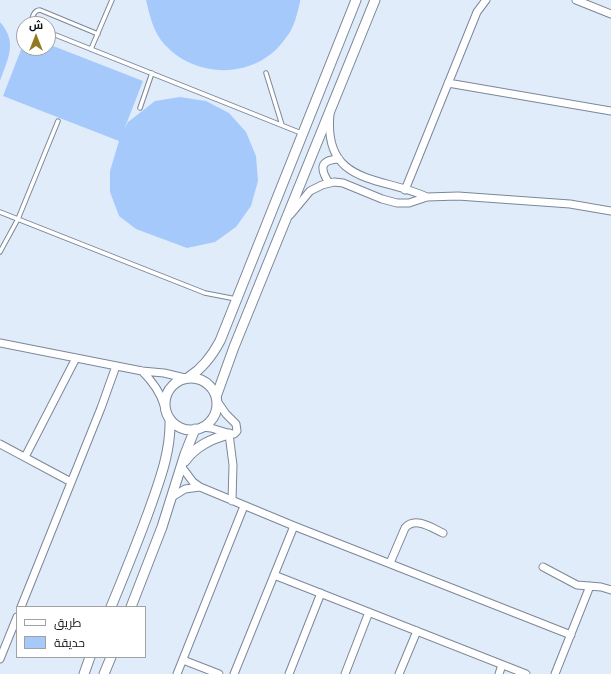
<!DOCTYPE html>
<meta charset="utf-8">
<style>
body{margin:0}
#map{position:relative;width:611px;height:674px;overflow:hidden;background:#e1ecfb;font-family:"Asap Condensed",Cairo,sans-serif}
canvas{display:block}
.legend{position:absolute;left:16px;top:606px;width:130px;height:52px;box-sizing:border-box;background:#fff;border:1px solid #9fa1a3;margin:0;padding:5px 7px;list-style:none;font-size:12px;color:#0f141a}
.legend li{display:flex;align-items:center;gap:8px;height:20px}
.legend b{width:20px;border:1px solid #9fa1a3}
.north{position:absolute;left:16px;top:16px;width:40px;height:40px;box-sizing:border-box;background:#fff;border:1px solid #9fa1a3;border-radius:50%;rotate:0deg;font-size:11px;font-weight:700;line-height:16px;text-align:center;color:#0f141a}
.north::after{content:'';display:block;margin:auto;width:14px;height:18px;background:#937a21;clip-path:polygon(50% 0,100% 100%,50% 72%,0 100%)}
</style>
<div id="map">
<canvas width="611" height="674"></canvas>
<ul class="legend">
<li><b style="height:5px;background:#fff"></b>طريق</li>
<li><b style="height:11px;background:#a6c9fb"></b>حديقة</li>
</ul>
<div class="north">ش</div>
</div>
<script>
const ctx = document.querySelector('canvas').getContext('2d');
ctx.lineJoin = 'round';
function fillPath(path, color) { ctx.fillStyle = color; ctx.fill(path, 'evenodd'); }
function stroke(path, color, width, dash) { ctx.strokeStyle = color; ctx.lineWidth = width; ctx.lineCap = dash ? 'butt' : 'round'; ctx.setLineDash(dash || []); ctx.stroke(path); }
fillPath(new Path2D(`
 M146,0H300V2C298,10 296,19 293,26C291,31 288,35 285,39C257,79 197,80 165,45C153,32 150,16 146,0Z
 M0,22C18,43 8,58 0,81Z
 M24,42V48H48V44L143,81L124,130L128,122L155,101L180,97L206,101L229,113L246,132L256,156L258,181L251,206L236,227L215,242L187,248L136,229L119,216L110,192V171L119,141L3,96Z`), '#a6c9fb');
const lane = new Path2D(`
 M32,24C31,18 34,10 40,10L98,34
 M48,32L301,133
 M91,49L112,0
 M266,73L282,125
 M140,108L152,73
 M0,212L205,293L236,299
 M0,252L18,219L58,121`);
const street = new Path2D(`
 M576,0L611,14
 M448,83L611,111
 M330,114C323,186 382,176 427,197
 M329,183C320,169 319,160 339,159
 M405,190L477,12L486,0
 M290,215L310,191L322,185L334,182L343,183L382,199L397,203H409L427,197L458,196L570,204L611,211
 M0,343L142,371L164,373L185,378
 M142,371C152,381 160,391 164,405
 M202,427L211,428L231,434H234L237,431L236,424L226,414L217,401
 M229,434L233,465L232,501
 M0,444L71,482
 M25,457L76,358
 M181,466L193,482L200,487L294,526L571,635
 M172,497L185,489L200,487
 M390,563L405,528C415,516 432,528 443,533
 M543,567L577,585L601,587L611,590
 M274,575L526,674
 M21,607L101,408L116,366
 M0,659L17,617
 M183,660L219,674
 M177,674L244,506
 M234,674L294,526
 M289,674L321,593
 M345,674L369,612
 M399,674L417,631
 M499,674L502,665
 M555,674L590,586`);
const secondary = new Path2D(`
 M189,377C203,368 212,356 220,341L356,0
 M165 404a26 26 0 1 1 52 0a26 26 0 1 1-52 0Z
 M216,397L234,347L375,0
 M185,461C196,446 211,439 229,434
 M111,607C125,573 139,539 151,505C161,477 171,449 170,419
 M131,607L162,527L185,454L195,429
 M84,674L90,657
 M104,674L111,657`);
stroke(lane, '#7b8798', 5.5);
stroke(street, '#7b8798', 9);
stroke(secondary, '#7b8798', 11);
stroke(lane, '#fff', 3.5);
stroke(street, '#fff', 7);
stroke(secondary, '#fff', 9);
</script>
